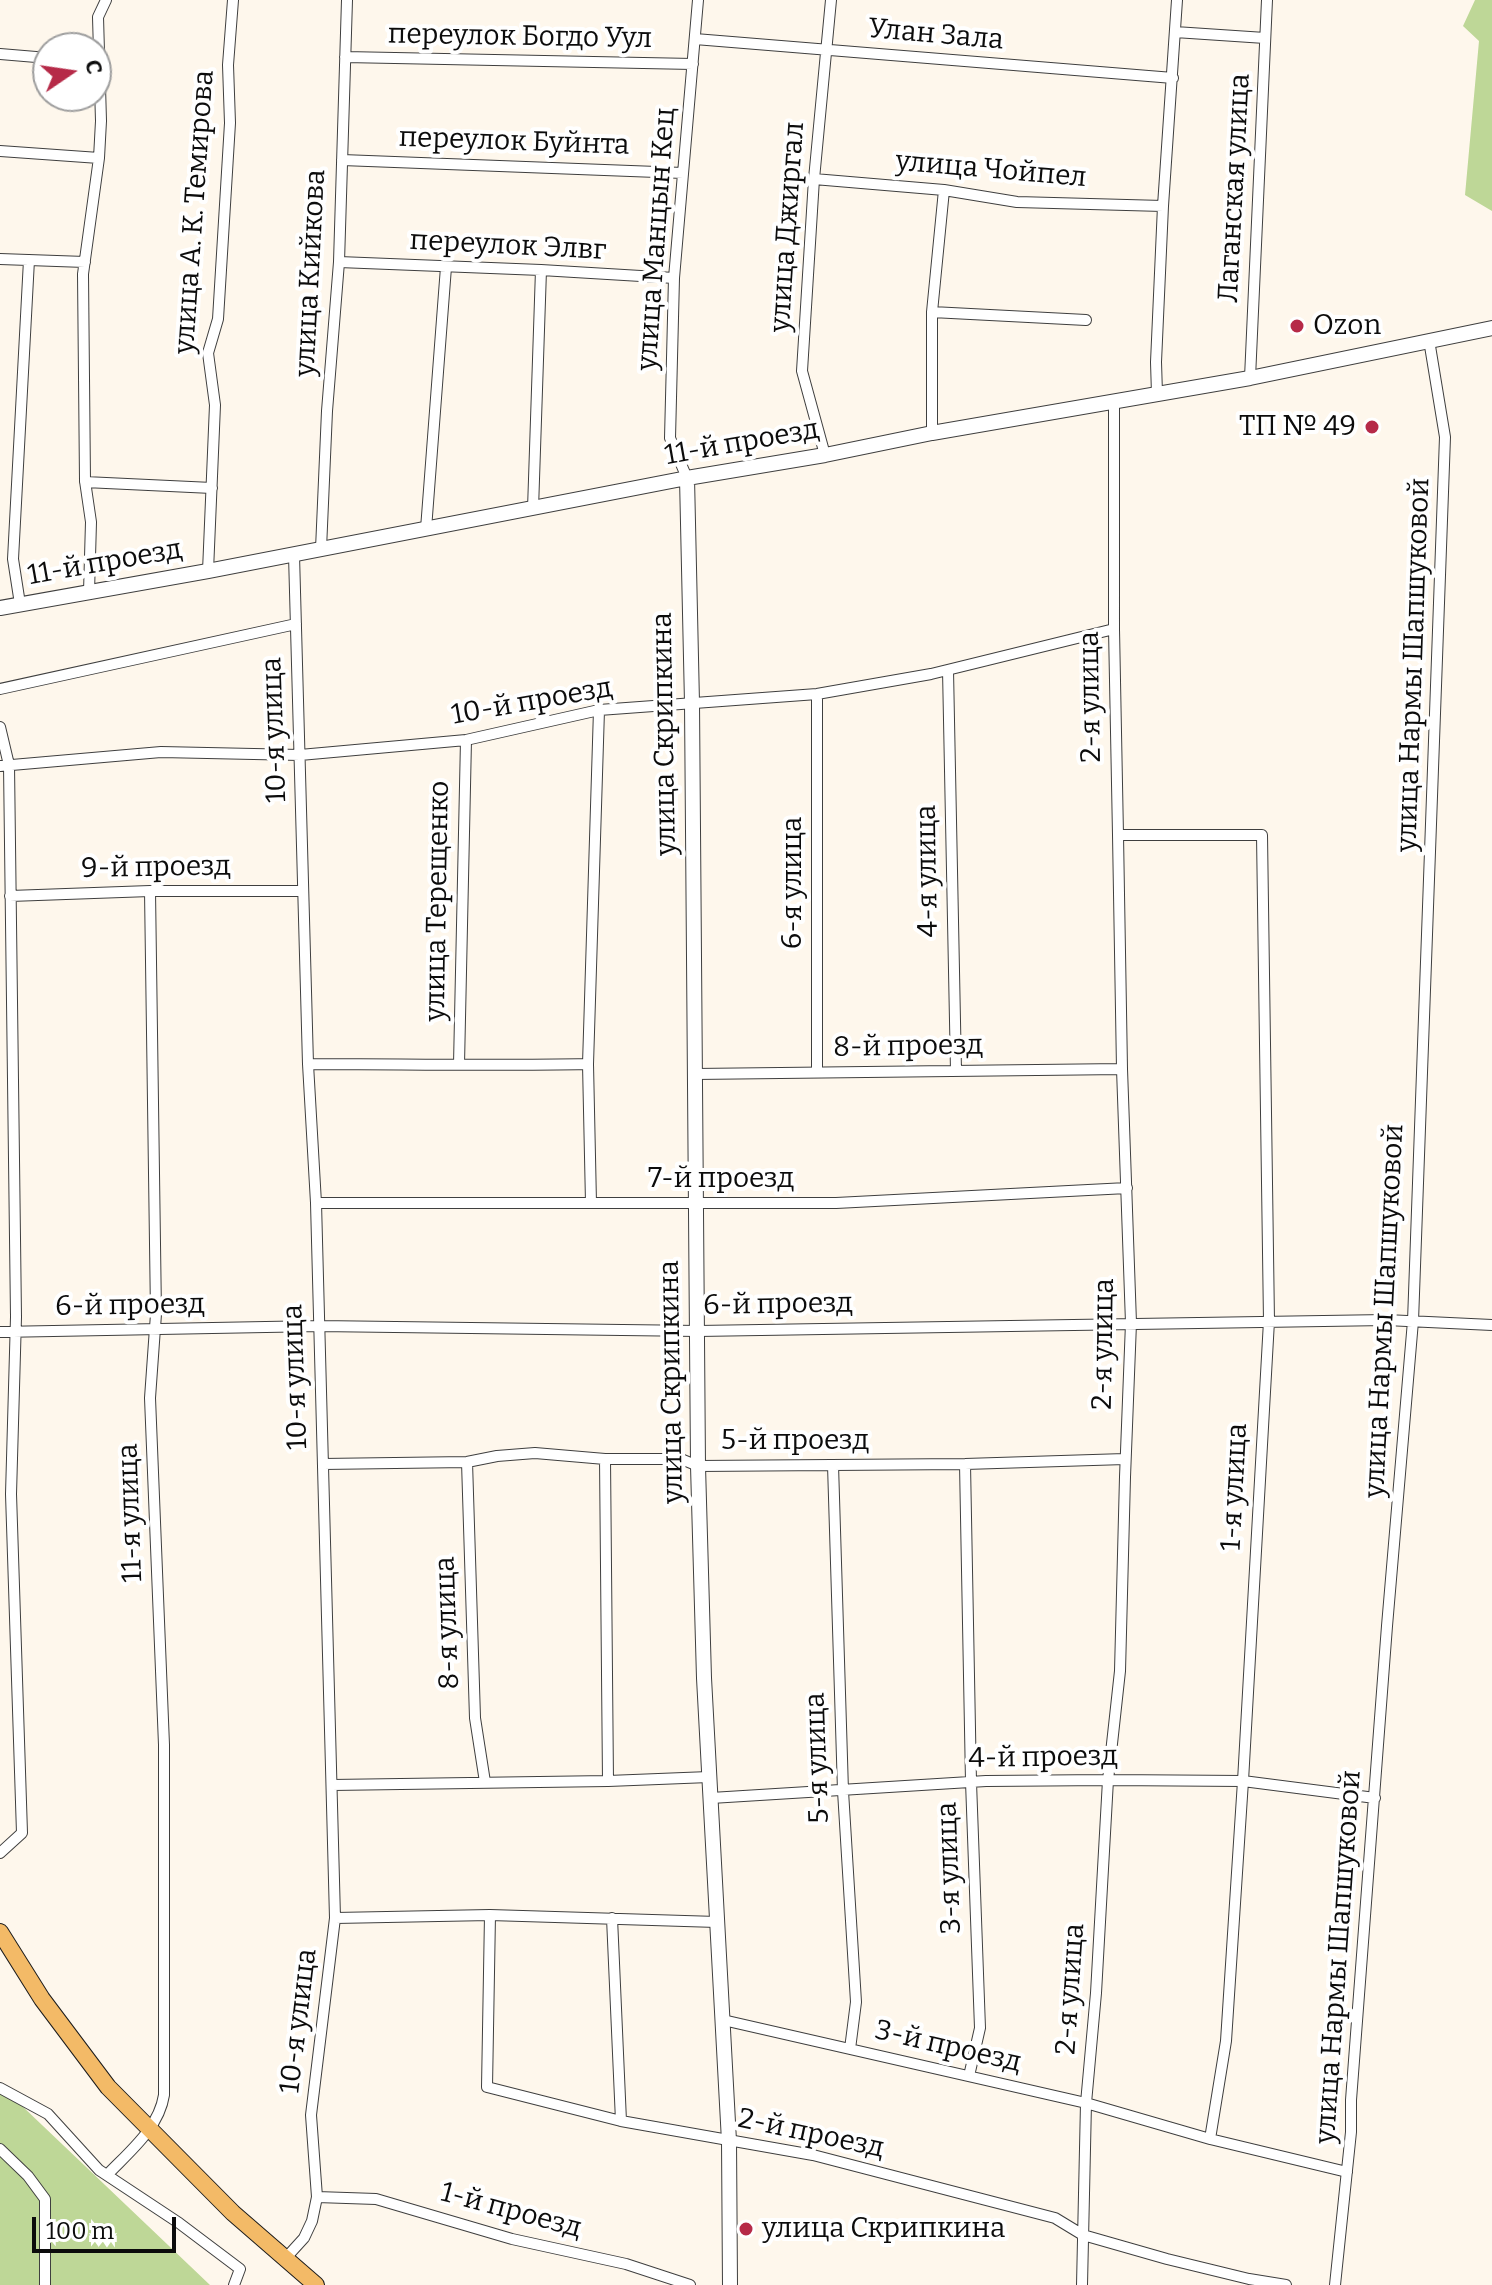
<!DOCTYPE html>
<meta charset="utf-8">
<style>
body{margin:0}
#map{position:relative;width:1492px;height:2285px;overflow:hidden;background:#fef7ec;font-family:Bitter,serif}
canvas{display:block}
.north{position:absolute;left:32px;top:32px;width:80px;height:80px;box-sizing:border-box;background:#fff;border:2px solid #9e9e9e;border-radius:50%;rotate:77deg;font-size:22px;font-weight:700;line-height:32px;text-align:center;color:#0c0c0c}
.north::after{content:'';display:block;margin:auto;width:28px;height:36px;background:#b62a48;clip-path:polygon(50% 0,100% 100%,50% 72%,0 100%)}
.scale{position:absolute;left:32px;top:2217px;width:144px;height:36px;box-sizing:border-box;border:4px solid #0c0c0c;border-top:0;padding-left:10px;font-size:24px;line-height:28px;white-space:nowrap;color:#0c0c0c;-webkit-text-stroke:6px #fff;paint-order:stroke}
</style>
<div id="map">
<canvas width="1492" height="2285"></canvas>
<div class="north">С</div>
<div class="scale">100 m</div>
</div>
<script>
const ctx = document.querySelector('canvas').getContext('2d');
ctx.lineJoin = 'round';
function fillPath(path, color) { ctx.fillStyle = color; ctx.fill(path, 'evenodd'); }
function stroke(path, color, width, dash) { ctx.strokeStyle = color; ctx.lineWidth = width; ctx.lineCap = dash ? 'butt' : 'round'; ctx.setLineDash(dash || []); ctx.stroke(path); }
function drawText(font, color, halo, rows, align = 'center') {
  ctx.font = font + ' Bitter,serif'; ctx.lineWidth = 8; ctx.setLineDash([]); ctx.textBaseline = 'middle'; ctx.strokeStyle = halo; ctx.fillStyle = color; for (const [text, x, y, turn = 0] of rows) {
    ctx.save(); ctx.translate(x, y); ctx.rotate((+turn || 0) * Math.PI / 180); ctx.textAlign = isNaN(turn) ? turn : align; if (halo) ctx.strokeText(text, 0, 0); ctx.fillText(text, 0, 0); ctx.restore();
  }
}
fillPath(new Path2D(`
 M1475,0H1492V211L1465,195L1479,41L1463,26Z
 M0,2085L210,2285H0Z`), '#bed797');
const minor = new Path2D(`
 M1175,32L1265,38
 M695,39L1173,78
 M0,54L48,58
 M345,57L693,64
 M0,151L99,158
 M342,160L683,173
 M814,179L944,190L1017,202L1163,206
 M0,259L85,262
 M339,262L541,270L674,278
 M932,312L1086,320
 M1250,378L1267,0
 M1157,394L1156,362L1163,206L1177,0
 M932,433V312L944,190
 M825,455L802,371L814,179L831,0
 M687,478L670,438L674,278L698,0
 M85,482L212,488
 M533,509L541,270
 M426,529L446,267
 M321,549L327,411L339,262L347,0
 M208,571L215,405L208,353L218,319L230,123L228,65L233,0
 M89,592L91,522L85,481L83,274L99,158L101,121L98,17L106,0
 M20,604L13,559L29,260
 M948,670L956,1071
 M0,689L296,624
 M0,727L9,765L16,1317L11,1494L22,1833L0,1853
 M0,766L161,752L300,755L466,740L599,710L817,694L931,674L1114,629
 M1118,835H1262L1269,1321L1243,1781L1226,2041L1210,2139
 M10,896L150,891H303
 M308,1064C401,1064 495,1066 588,1064
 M459,1064L466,740
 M817,1072V694
 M695,1074L1122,1069
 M316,1203H836L1127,1188
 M591,1203L588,1064L599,710
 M0,1332L319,1326L698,1331L1386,1320L1492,1325
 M605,1459L608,1781
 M467,1462L475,1718L485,1782
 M323,1464L467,1462L497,1456L535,1453L605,1459H681L698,1466L965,1464L1125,1459
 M965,1464L971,1782L980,2028L969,2076
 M833,1465L843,1791L856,2002L850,2049
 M332,1785L608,1781L709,1777
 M711,1798L986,1781L1108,1780L1243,1781L1375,1798
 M490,1915L487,2087L621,2121L813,2155L1055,2218L1083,2235L1167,2259L1249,2279L1286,2285
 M335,1918L490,1915L717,1922
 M612,1918L621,2121
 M723,2020L1086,2103L1210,2139L1347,2172
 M0,2088L48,2114L99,2170L179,2223L240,2269L234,2285
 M0,2149L28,2176L45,2199V2285
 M107,2175C129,2152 159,2128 164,2095V1745L150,1398L156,1314L150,891
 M317,2197L376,2199L512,2239L626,2264L690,2285
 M284,2260L304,2238L312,2221L317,2197L311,2115L335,1918L316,1203L308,1064L294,555
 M1082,2285L1086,2103L1096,1993L1108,1780L1120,1671L1125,1477L1131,1323L1122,1069L1118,835L1114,629V403
 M1335,2285L1351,2132V2100L1387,1626L1413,1321L1445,437L1429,340`);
const tertiary = new Path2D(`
 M687,478L692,703L698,1466L704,1678L729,2141L730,2285
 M0,608L208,571L687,478L825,455L932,433L1250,378L1492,328`);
const primary = new Path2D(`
 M0,1932L42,1999L108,2087L233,2213L316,2285`);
stroke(minor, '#3f3f3f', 12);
stroke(tertiary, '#3f3f3f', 16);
stroke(primary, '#1d1d1d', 18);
stroke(minor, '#fff', 10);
stroke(tertiary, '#fff', 14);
stroke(primary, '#f3ba67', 16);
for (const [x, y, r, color] of [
 [1297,326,8,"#b62a48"],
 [1372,427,8,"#b62a48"],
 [746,2229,8,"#b62a48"]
]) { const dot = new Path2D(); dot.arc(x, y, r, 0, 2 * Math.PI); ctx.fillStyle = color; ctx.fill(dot); stroke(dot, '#fff', 3); }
drawText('28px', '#0c0c0c', '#fff', [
 ["Улан Зала",936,35,5],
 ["переулок Богдо Уул",520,37,1],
 ["переулок Буйнта",514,142,2],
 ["улица Чойпел",991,170,5],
 ["Лаганская улица",1235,188,-87],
 ["улица А. К. Темирова",195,212,-86],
 ["улица Джиргал",788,227,-86],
 ["улица Манцын Кец",657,239,-86],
 ["переулок Элвг",508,246,3],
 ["улица Кийкова",311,273,-87],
 ["11-й проезд",742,443,-10],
 ["11-й проезд",105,563,-10],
 ["улица Нармы Шапшуковой",1414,665,-88],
 ["2-я улица",1091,697,-91],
 ["10-й проезд",532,702,-10],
 ["10-я улица",275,730,-92],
 ["улица Скрипкина",665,734,-91],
 ["9-й проезд",156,868,-1],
 ["4-я улица",928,871,-91],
 ["6-я улица",793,883,-90],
 ["улица Терещенко",438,901,-89],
 ["8-й проезд",908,1047,-1],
 ["7-й проезд",721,1179],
 ["6-й проезд",778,1305,-1],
 ["6-й проезд",130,1306,-1],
 ["улица Нармы Шапшуковой",1385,1311,-87],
 ["2-я улица",1104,1344,-89],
 ["10-я улица",296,1377,-92],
 ["улица Скрипкина",672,1382,-91],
 ["5-й проезд",795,1441],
 ["1-я улица",1235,1487,-87],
 ["11-я улица",131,1513,-92],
 ["8-я улица",448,1623,-92],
 ["5-я улица",818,1758,-92],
 ["4-й проезд",1043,1758,-1],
 ["3-я улица",950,1868,-92],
 ["улица Нармы Шапшуковой",1339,1957,-86],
 ["2-я улица",1071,1989,-86],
 ["10-я улица",299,2021,-83],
 ["3-й проезд",948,2047,13],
 ["2-й проезд",811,2134,12],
 ["1-й проезд",511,2211,15]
]);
drawText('28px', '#0c0c0c', '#fff', [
 ["Ozon",1313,326],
 ["ТП № 49",1356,427,"right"],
 ["улица Скрипкина",762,2229]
], 'left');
</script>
